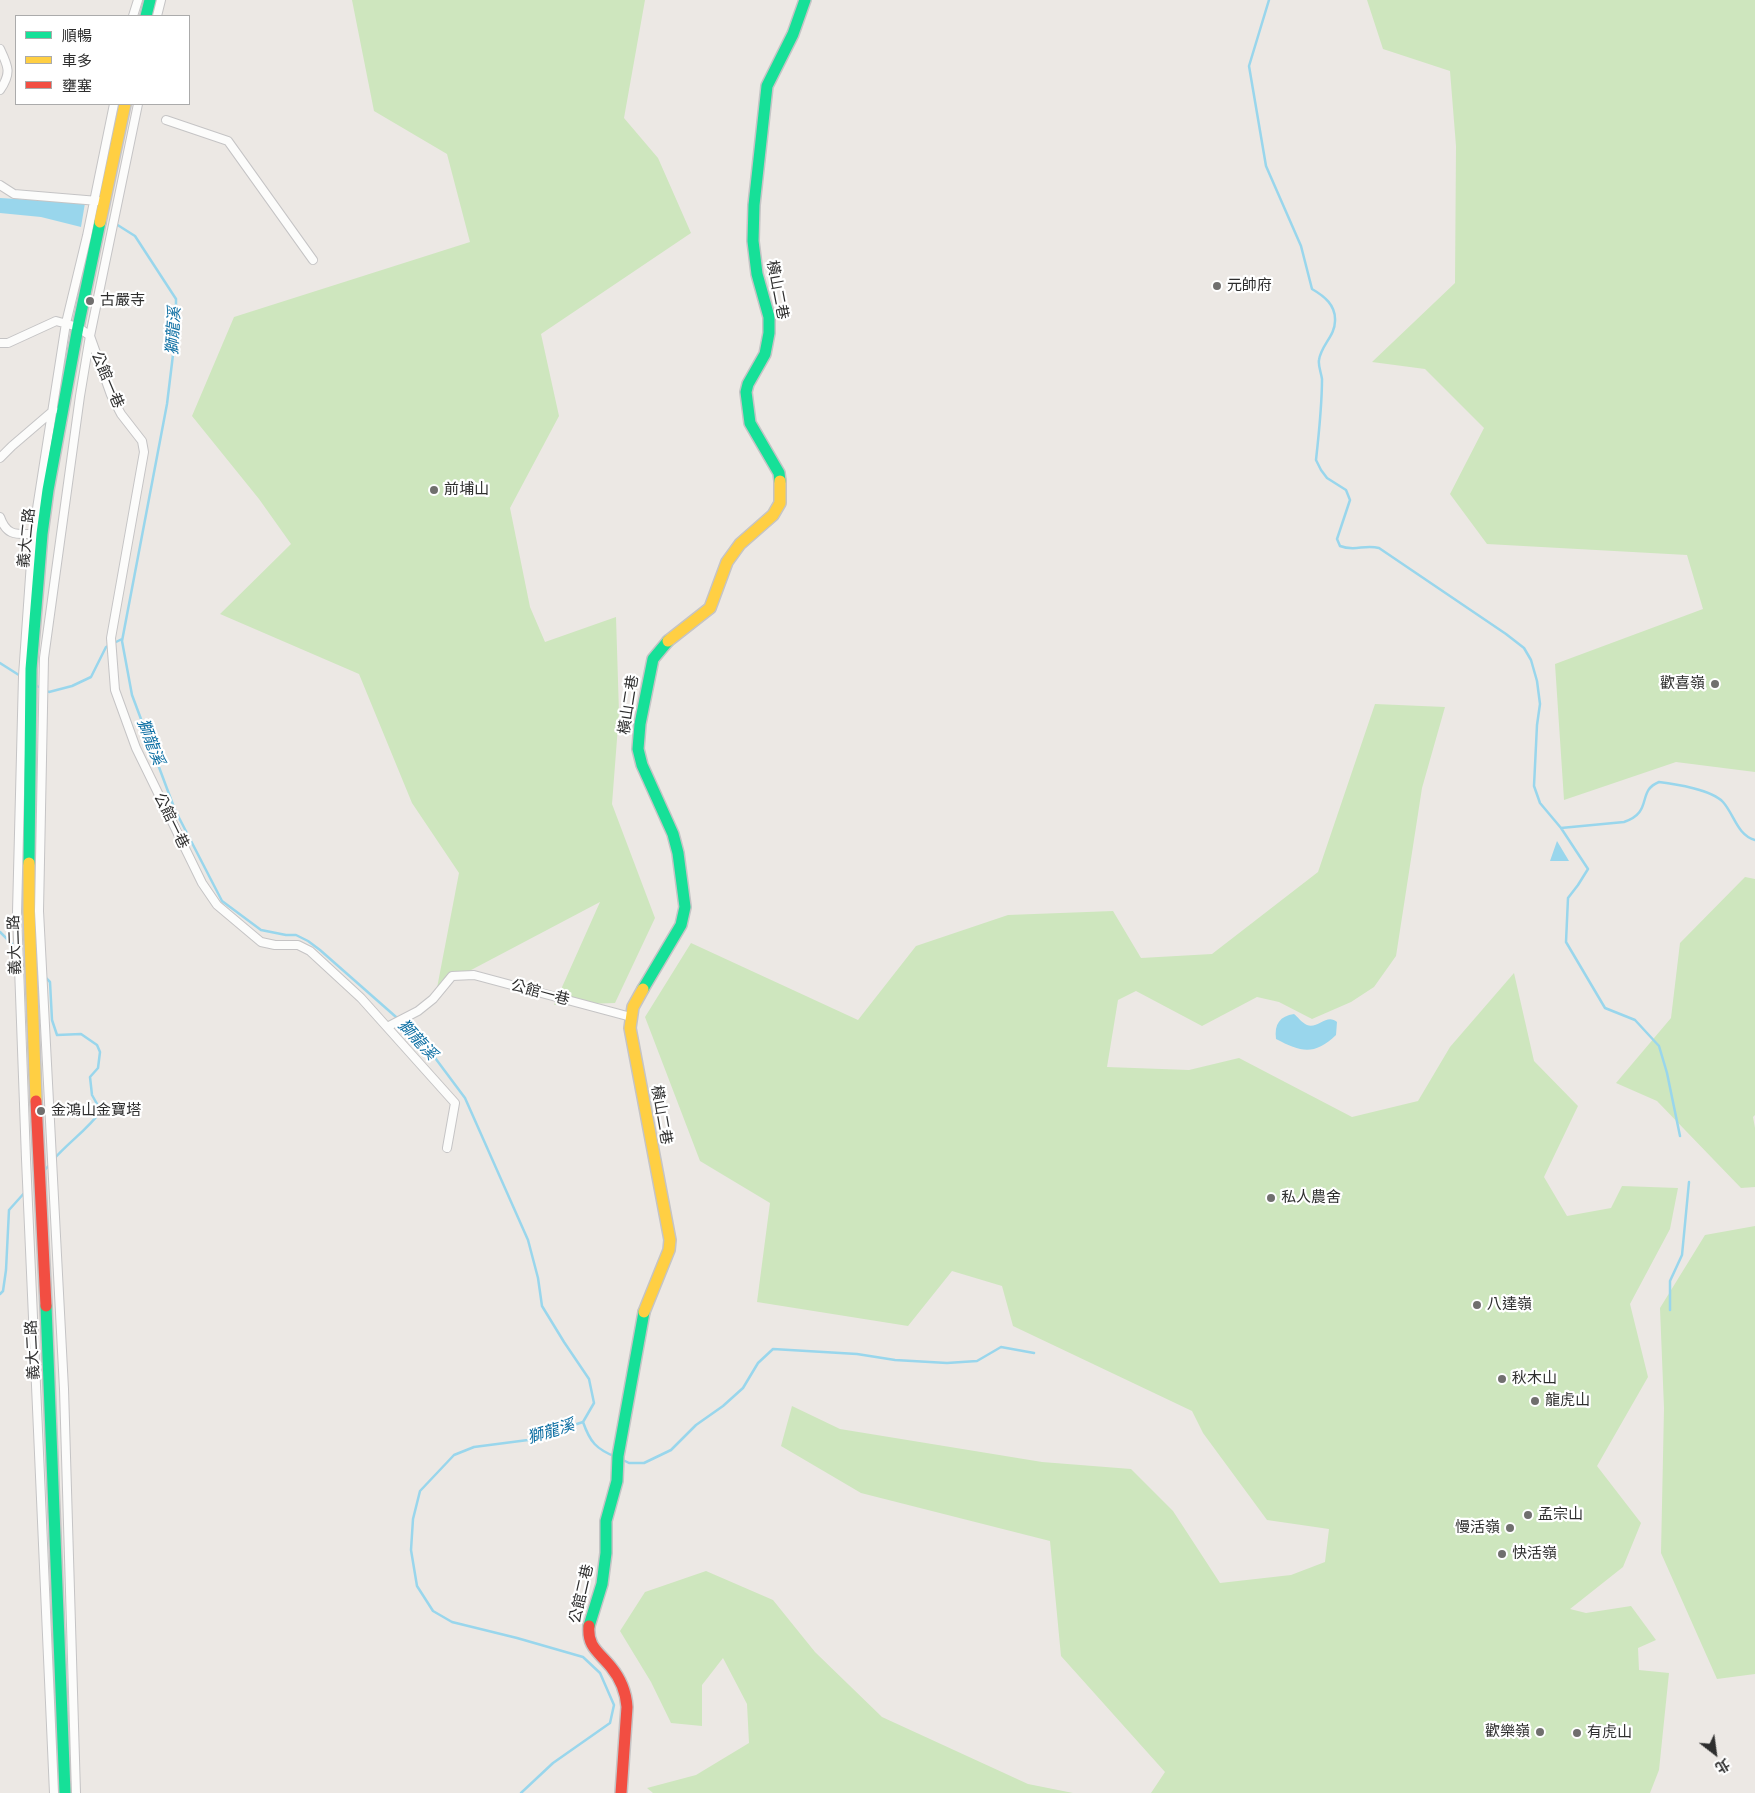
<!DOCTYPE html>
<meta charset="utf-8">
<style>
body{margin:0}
#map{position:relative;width:1755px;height:1793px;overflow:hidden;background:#ece8e4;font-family:Manrope,"Noto Sans TC",sans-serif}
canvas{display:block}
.legend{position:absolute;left:15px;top:15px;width:175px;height:90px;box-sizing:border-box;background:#fff;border:1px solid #ababab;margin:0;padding:6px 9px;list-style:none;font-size:15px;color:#2e2e2e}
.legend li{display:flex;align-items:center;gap:10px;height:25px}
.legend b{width:25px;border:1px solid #ababab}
.north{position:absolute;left:1690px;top:1728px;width:50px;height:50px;-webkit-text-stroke:4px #fff;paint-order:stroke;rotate:150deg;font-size:14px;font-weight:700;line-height:20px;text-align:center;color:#2e2e2e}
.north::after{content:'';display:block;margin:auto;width:18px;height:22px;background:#2e2e2e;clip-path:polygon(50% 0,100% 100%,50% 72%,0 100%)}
</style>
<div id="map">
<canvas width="1755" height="1793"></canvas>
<ul class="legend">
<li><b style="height:6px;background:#16e098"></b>順暢</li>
<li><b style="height:6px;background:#ffcf43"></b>車多</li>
<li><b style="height:6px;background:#f24e42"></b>壅塞</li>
</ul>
<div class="north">北</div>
</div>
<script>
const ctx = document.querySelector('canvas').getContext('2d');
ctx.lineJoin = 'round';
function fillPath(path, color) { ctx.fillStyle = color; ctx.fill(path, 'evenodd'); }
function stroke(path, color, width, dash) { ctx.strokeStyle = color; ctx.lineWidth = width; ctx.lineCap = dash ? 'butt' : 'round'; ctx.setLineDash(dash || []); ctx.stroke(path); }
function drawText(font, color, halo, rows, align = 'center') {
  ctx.font = font + ' Manrope,"Noto Sans TC",sans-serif'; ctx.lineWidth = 4.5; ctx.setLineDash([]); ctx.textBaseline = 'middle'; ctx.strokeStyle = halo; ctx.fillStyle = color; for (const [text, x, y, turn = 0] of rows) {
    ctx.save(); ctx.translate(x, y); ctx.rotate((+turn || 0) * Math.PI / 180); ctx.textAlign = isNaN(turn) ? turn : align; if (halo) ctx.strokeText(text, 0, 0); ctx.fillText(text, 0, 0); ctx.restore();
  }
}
fillPath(new Path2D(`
 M352,0H645L624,118L658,158L691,233L541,334L559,416L510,508L530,607L545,642L616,617L619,713L612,804L655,918L615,1003L554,1005L600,902L437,988L459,873L412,803L359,674L220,614L291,544L259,499L192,416L234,317L470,242L447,154L374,111Z
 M1367,0H1755V772L1676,762L1564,800L1555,664L1703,609L1687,555L1487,544L1450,494L1484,428L1425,369L1372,362L1455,283L1456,146L1450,71L1383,49Z
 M1375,704L1445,707L1422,788L1396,956L1374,987L1351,1002L1312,1019L1279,1002L1257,997L1202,1026L1136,991L1118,1000L1107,1067L1189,1070L1239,1058L1352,1117L1418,1101L1450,1047L1514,973L1534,1061L1578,1106L1544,1177L1567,1216L1611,1208L1622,1186L1678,1188L1670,1229L1630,1304L1648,1377L1597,1466L1641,1523L1623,1567L1570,1609L1586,1613L1631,1606L1656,1640L1638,1648L1639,1670L1669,1673L1659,1770L1650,1793H1151L1165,1772L1061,1656L1050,1541L861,1493L781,1446L792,1406L840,1429L1042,1462L1131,1469L1173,1511L1220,1583L1291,1575L1325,1562L1329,1529L1267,1520L1203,1433L1192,1411L1013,1326L1002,1286L952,1271L908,1326L757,1302L770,1203L700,1161L645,1017L691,943L858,1020L916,946L1008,915L1113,911L1141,958L1212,954L1318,872Z
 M1745,877L1755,879V1115L1753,1117L1755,1128V1187L1741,1188L1657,1101L1616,1083L1671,1018L1680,943Z
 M1755,1226V1674L1717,1679L1661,1553L1664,1408L1660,1308L1705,1235Z
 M706,1571L773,1600L815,1652L882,1717L1028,1784L1073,1793H653L647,1788L696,1775L749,1743L747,1704L723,1658L702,1685V1726L671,1723L651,1682L620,1631L645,1592Z`), '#cee6be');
fillPath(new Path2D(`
 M0,198L85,203L81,227L41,217L0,213Z
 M1557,841L1569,861H1550Z
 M1294,1014C1298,1017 1302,1023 1307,1025C1318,1029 1327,1013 1337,1022L1336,1035C1314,1056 1301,1052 1276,1039C1274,1024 1280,1016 1294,1014Z`), '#99d6ec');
stroke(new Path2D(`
 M1269,0L1249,66L1266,166L1301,246L1312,289C1324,296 1336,305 1335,321C1335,336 1321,345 1319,360C1318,366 1321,372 1322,379C1322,405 1319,433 1316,460L1321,470L1327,478L1346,490L1350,500L1337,539L1340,546C1355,552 1364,544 1379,548L1506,634L1524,648L1531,660L1537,681L1540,704L1537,725L1534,786L1540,803L1561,828L1588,869L1578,885L1568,898L1566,942L1605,1008L1635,1020L1659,1046L1667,1073L1680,1136
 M116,224L135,236L176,299V330L167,404L122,641L132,695L175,810L222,901L261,930L286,935H296L308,941L320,950L421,1039L465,1098L528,1240L538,1278L542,1306L564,1342L589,1379L594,1403L583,1422L528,1440L474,1447L454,1455L420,1491L413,1519L411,1550L417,1586L433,1611L452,1622L517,1638L583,1657L600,1673L614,1705L610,1723L553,1763L521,1793
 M0,663L22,677
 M35,685L49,692L72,686L91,677L106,647L122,639
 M1561,828L1624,822C1654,812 1636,791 1659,782C1676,784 1712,790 1723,802C1734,814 1737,835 1755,840
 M0,932L16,948
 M45,977L50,982L52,1020L57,1035L81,1034L97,1045L100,1052L98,1068L90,1077L92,1095L101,1111C88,1129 69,1142 54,1159
 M43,1172L51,1163
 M0,1294L3,1291L6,1270L9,1210L26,1191
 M1670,1310V1281L1682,1255L1689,1182
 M583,1422C590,1442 596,1449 616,1457
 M621,1459L629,1463H644L671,1450L696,1425L723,1406L743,1388L758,1363L773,1349L857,1354L895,1360L947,1363L977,1361L1001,1347L1034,1353`), '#99d6ec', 2.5);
const street = new Path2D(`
 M133,16L138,0
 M157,16L161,0
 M0,49C8,66 12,73 0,90
 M166,120L228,141L313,260
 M0,185L14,194L98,201
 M0,343H8L56,321L78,327L90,336L111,395L121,414L142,441L144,452L111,638L115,690L136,748L202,883L217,905L261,942L275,945H298L310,951L361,998L455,1103L447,1148
 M0,458L12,446L54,410
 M0,517C7,537 17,534 36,534
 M387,1027L418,1011L433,999L452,976L474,975L631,1017
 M54,1793L26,1159L17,912L23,676L33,534L66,323L87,236L114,104
 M76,1793L64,1389L39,911L44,658L80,396L90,336L138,104`);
const fast = new Path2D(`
 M146,16L150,0
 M780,481L779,473L750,423L746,392L748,384L765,354L769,333V317L757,274L753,241L754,205L767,86L793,34L805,0
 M29,863L31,669L42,534L48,490L78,327L100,222
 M643,989L681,925L685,907L678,853L673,834L642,765L638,749L640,724L653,659L668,641
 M46,1306L65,1793
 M589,1626L602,1584L606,1553V1521L617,1481L618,1456L644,1312`);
const slow = new Path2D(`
 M100,222L125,104
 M668,641L710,608L727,562L740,544L773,515L780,503V481
 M29,863V912L36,1101
 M643,989L633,1007L630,1028L670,1240L669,1250L644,1312`);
const jam = new Path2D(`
 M36,1101L46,1306
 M589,1626C587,1647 599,1652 611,1667C620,1678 626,1692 627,1707L621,1793`);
stroke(street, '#c5c4c5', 10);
stroke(fast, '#c5c4c5', 14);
stroke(slow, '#c5c4c5', 14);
stroke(jam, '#c5c4c5', 14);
stroke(street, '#fcfcfb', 8);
stroke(fast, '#16e098', 11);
stroke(slow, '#ffcf43', 11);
stroke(jam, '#f24e42', 11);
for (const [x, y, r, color] of [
 [1217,286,5,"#706f6e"],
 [90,301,5,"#706f6e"],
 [434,490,5,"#706f6e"],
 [1715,684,5,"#706f6e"],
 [41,1111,5,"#706f6e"],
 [1271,1198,5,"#706f6e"],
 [1477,1305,5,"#706f6e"],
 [1502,1379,5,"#706f6e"],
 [1535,1401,5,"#706f6e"],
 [1528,1515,5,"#706f6e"],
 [1510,1528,5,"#706f6e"],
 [1502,1554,5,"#706f6e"],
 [1540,1732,5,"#706f6e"],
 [1577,1733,5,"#706f6e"]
]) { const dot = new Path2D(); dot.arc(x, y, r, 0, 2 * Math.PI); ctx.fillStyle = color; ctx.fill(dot); stroke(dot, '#fff', 2); }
drawText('15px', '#2e2e2e', '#fff', [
 ["元帥府",1227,286],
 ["古嚴寺",100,301],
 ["前埔山",444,490],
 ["歡喜嶺",1705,684,"right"],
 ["金鴻山金寶塔",51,1111],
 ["私人農舍",1281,1198],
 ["八達嶺",1487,1305],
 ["秋木山",1512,1379],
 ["龍虎山",1545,1401],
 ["孟宗山",1538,1515],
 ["慢活嶺",1500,1528,"right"],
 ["快活嶺",1512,1554],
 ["歡樂嶺",1530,1732,"right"],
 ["有虎山",1587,1733]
], 'left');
drawText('15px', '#2e2e2e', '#fff', [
 ["橫山二巷",777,290,79],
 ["公館一巷",107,380,67],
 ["義大二路",27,538,-84],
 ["橫山二巷",629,705,-81],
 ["公館一巷",171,821,64],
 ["義大二路",15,945,-92],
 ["公館一巷",540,993,15],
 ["橫山二巷",661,1115,80],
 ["義大二路",33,1350,-93],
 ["公館二巷",582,1594,-77]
]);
drawText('italic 16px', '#0d6fa3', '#fff', [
 ["獅龍溪",174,331,-87],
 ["獅龍溪",150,742,69],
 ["獅龍溪",417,1040,47],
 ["獅龍溪",551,1432,-17]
]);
</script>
